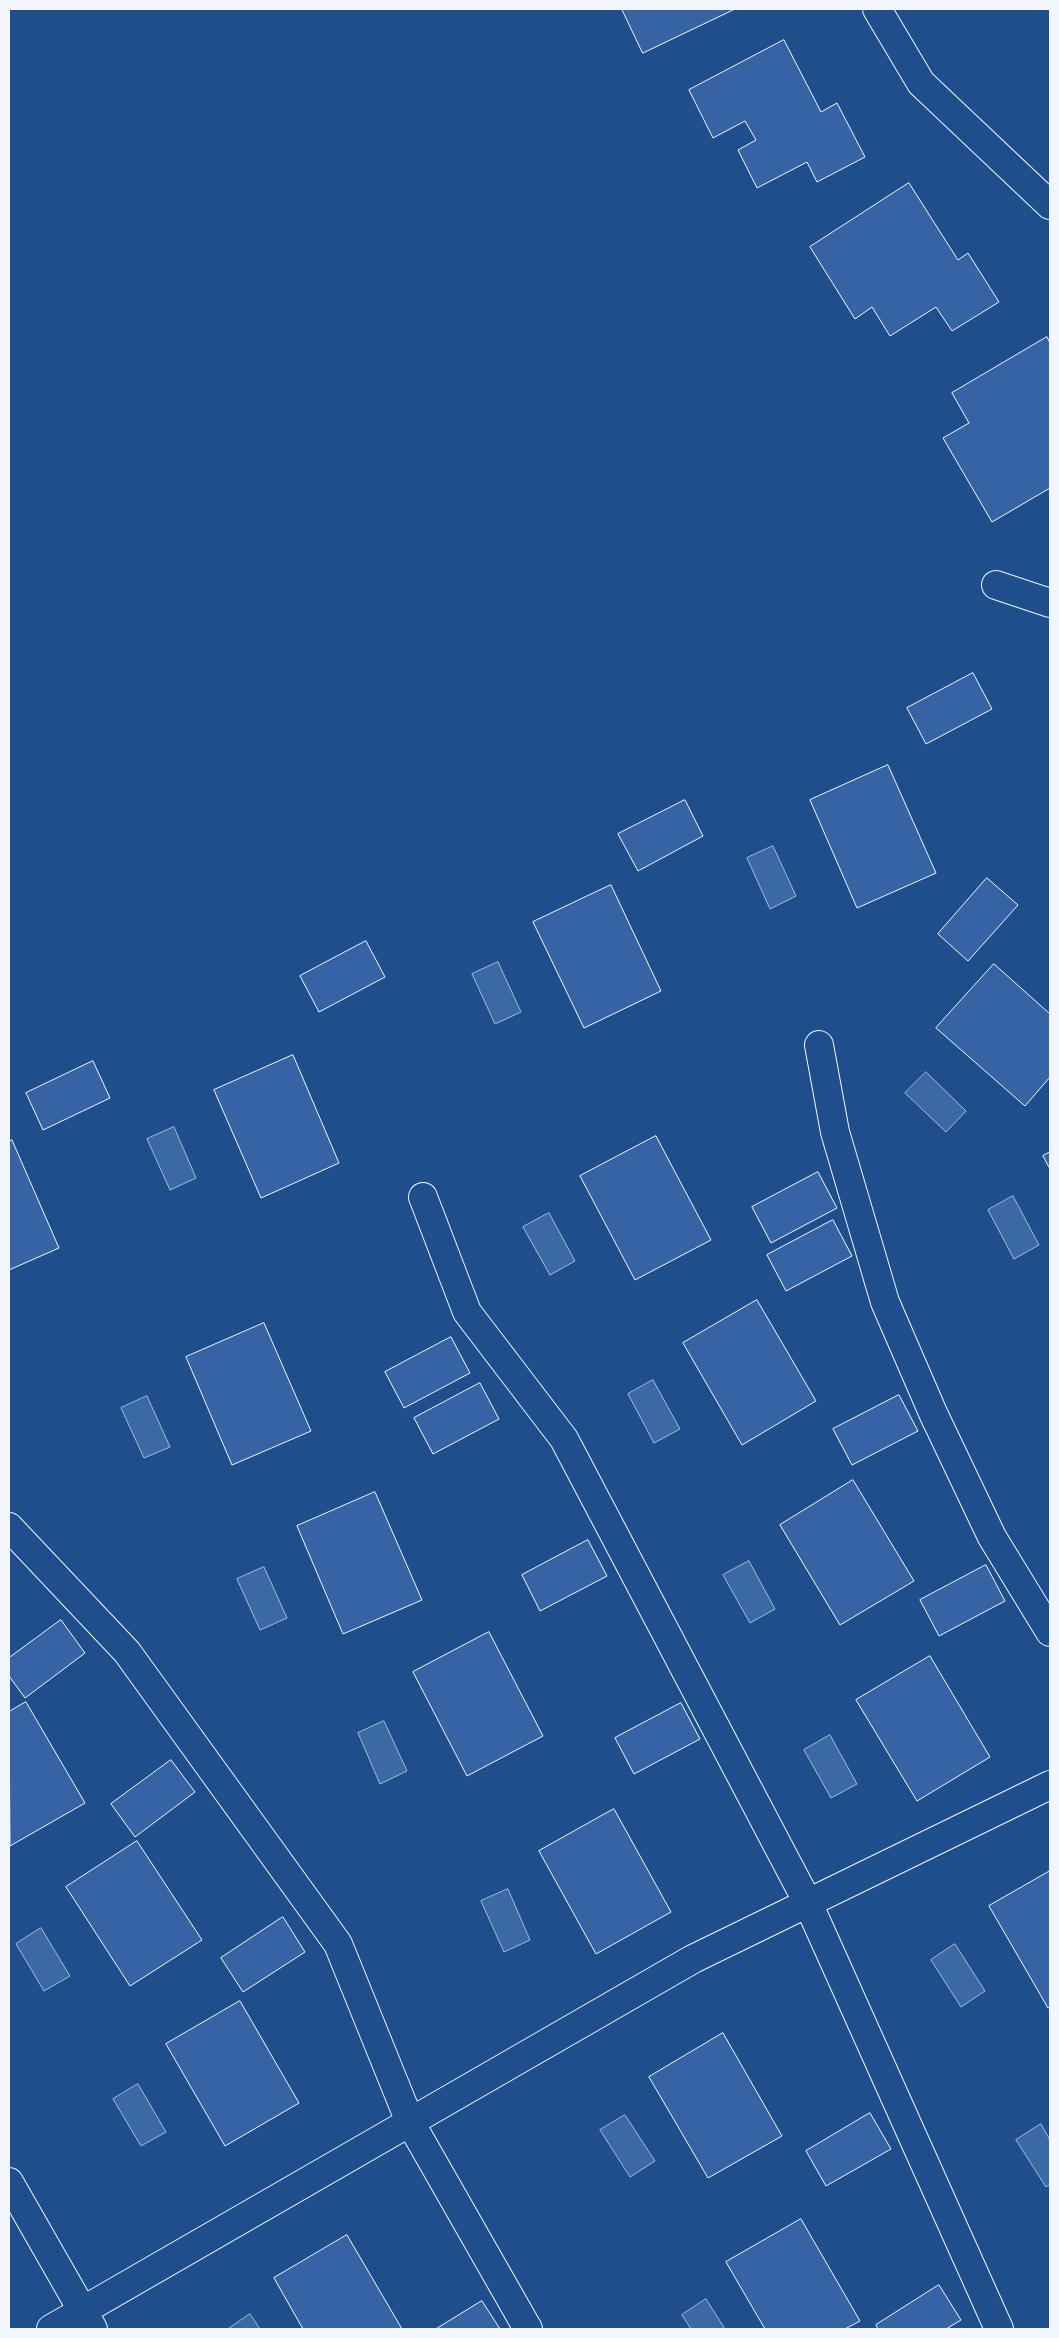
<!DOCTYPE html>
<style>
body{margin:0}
#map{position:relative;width:1059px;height:2338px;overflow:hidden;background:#1f4e8c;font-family:Karla,sans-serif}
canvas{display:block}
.frame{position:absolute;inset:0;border:10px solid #f2f6ff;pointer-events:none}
</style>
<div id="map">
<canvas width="1059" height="2338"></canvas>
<div class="frame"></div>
</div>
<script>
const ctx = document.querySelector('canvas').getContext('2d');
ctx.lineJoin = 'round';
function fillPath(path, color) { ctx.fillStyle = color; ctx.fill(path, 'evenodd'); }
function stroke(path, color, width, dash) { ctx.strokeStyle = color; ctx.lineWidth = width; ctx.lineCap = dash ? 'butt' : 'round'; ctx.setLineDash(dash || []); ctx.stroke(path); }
const water = new Path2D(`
 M773,846L796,896L770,909L747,858Z
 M498,962L521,1012L495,1024L472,974Z
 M926,1072L966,1111L946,1132L905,1093Z
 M174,1127L196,1178L170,1190L147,1139Z
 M1013,1196L1039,1245L1014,1259L988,1210Z
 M549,1213L575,1261L550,1275L523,1227Z
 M653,1380L680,1429L654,1443L628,1394Z
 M147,1396L170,1447L144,1458L121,1408Z
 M749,1561L775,1609L750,1623L723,1575Z
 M264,1567L287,1618L260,1630L237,1579Z
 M384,1721L407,1771L380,1784L358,1733Z
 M830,1735L857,1784L831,1798L804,1750Z
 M508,1889L530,1940L504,1952L481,1901Z
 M41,1928L70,1976L44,1991L16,1944Z
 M955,1944L985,1991L961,2007L931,1960Z
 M138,2084L166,2132L141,2146L113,2099Z
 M625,2115L655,2161L630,2177L600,2130Z
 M1041,2124L1050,2140V2184L1046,2187L1016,2140Z
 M706,2299L725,2329H691L682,2315Z
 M250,2314L260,2329H228Z`);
fillPath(water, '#3b69a3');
stroke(water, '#a8bbd7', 1);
const building = new Path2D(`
 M622,9H735L643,53Z
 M784,40L821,112L837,103L865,157L817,182L807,162L757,188L738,150L756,140L745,121L713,138L689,90Z
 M909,183L958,260L968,253L999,302L952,331L936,307L890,336L872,307L855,319L810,247Z
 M1047,337L1050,343V488L992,522L943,438L969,423L952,393Z
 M973,673L992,709L926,744L907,708Z
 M888,765L936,873L857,908L810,800Z
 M685,800L703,836L638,871L618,834Z
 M987,878L1018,905L968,961L938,934Z
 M611,885L661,991L584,1028L533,922Z
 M366,941L385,977L319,1012L300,976Z
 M994,964L1050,1014V1077L1025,1106L936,1028Z
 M293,1055L339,1163L261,1198L214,1090Z
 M93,1061L110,1098L43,1130L26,1093Z
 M656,1136L711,1240L635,1280L580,1176Z
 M12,1140L59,1248L9,1270V1142Z
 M1050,1152V1169L1043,1156Z
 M818,1172L837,1208L771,1243L752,1207Z
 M833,1220L852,1256L786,1291L767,1255Z
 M757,1300L816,1401L742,1445L683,1343Z
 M264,1323L311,1431L232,1465L186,1357Z
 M451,1337L470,1373L404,1408L385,1372Z
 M480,1383L499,1419L433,1454L414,1418Z
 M899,1395L918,1431L852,1465L833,1429Z
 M853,1480L914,1581L840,1625L780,1525Z
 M375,1492L422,1600L343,1634L297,1526Z
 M588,1540L607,1576L540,1611L522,1575Z
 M986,1565L1005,1601L939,1636L920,1600Z
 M61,1620L85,1653L25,1698L9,1676V1658Z
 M489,1632L543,1736L467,1776L413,1672Z
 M930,1656L990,1757L917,1801L856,1700Z
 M26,1702L85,1803L10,1846L9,1712Z
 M681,1703L700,1739L634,1774L615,1738Z
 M171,1760L195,1792L135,1837L111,1804Z
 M614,1809L671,1912L596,1954L539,1851Z
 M137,1841L202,1940L130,1986L66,1887Z
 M1050,1871V2007L1048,2008L989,1906Z
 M283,1917L305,1952L243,1992L221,1958Z
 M240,2001L299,2103L225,2146L166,2044Z
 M723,2033L782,2136L708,2178L649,2077Z
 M870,2113L891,2149L826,2186L806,2151Z
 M801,2219L860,2321L845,2329H765L726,2262Z
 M347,2235L402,2329H303L274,2278Z
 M939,2285L961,2320L946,2329H878L876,2325Z
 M482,2301L500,2329H436Z`);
fillPath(building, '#3563a3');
stroke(building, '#f2f6ff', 1);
const minor = new Path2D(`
 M877,9L921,83L1050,205
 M996,585L1050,603
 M819,1045L835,1132L885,1302L933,1413L992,1537L1050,1632
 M423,1197L467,1312L564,1439L808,1903L999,2329
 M9,1527L127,1652L338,1944L410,2122L528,2329
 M9,2182L93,2329
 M51,2329L693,1959L1050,1785`);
stroke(minor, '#f2f6ff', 30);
stroke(minor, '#1f4e8c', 28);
</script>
